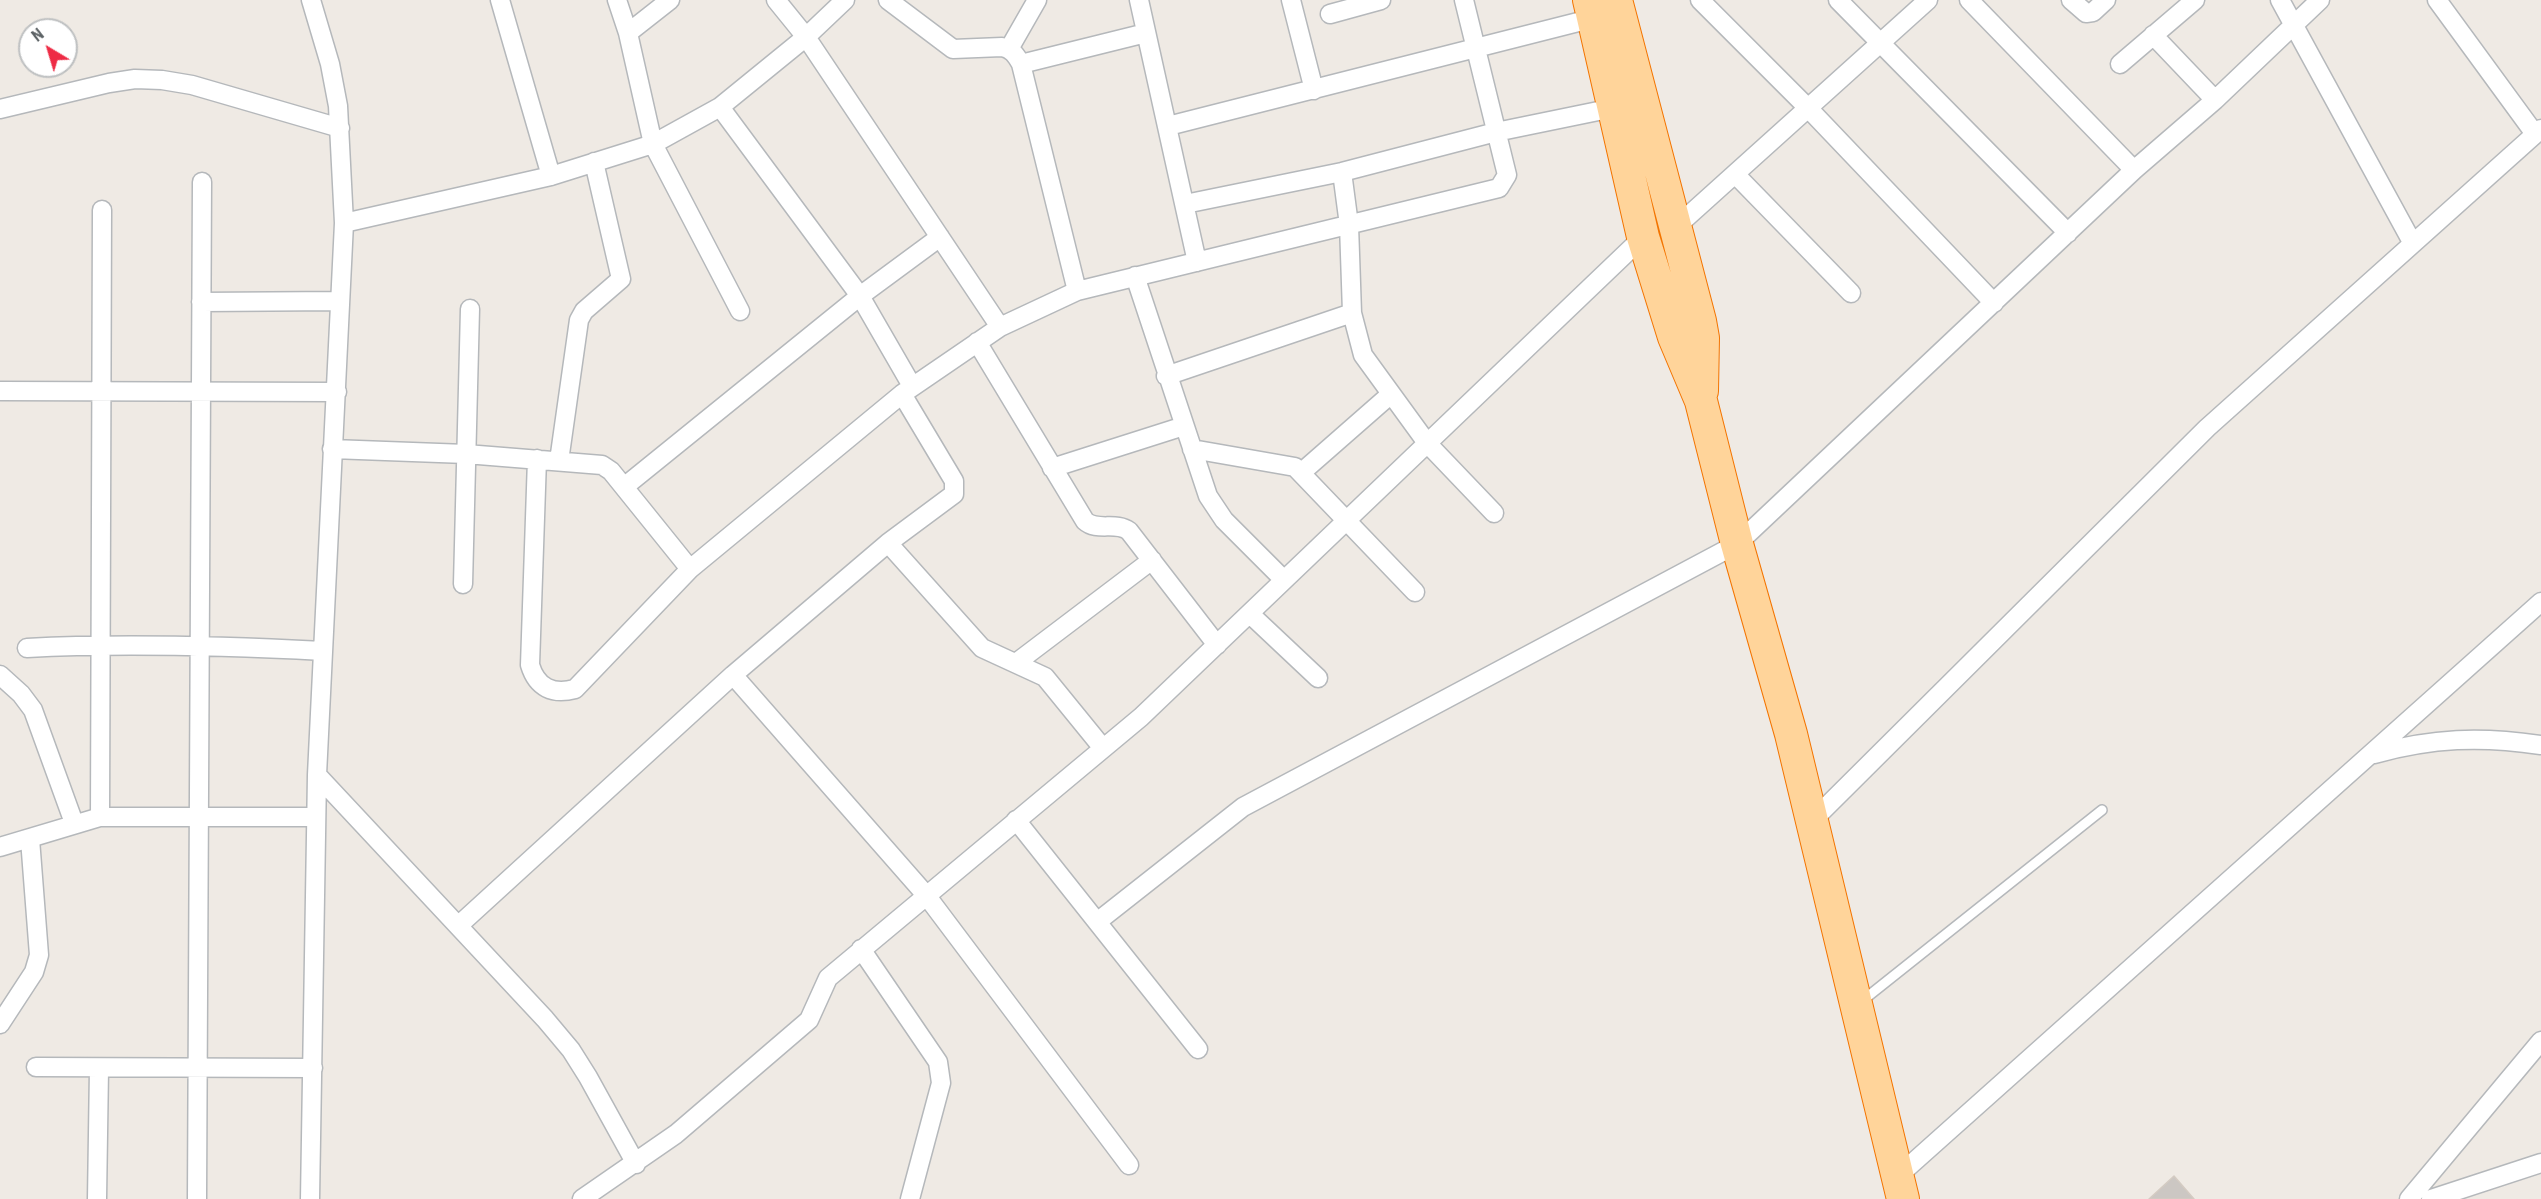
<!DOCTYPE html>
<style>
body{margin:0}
#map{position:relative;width:2541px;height:1199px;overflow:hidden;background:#efeae4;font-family:"Roboto Condensed",sans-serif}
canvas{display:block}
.north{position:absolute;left:18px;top:18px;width:60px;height:60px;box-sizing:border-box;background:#fff;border:2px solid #bec0c1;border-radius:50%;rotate:322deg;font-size:16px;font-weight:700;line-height:24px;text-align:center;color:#5c6265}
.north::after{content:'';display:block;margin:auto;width:21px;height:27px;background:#ee2b45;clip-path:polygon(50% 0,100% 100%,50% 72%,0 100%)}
</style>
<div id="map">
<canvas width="2541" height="1199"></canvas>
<div class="north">N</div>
</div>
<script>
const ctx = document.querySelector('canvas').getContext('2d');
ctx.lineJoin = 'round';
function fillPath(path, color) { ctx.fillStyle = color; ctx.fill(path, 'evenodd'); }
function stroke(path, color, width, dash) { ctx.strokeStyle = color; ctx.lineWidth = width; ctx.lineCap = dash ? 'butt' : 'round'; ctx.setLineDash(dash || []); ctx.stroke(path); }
const building = new Path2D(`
 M2174,1176L2194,1199H2149Z`);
fillPath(building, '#ccc7c3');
stroke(building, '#d4cbc2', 1.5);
const service = new Path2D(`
 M1862,1001L2102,810`);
const minor = new Path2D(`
 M500,0L551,176
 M617,0L628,33L653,144L740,311
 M776,0L806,37L1000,327
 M888,0L953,49L1002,47C1012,49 1016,55 1021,64L1077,291
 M1139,0L1197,262
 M1291,0L1314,90
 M1700,0L1808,108L1994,303
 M1838,0L2068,233
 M1969,0L2134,170
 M2071,0L2086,13L2093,12L2106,0
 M2280,0L2412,242
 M2437,0L2535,134
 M1330,14L1381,0
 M628,33L670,0
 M2153,35L2215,100
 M1009,49L1037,0
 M1021,64L1146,33
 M2120,64L2195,0
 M720,107L860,296L912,386
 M0,109L109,83L135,79L162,80L192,85L340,128
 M1168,126L1594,18
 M1342,172L1349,225L1352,313L1363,355L1427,443L1494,513
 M1735,174L1851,293
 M1185,204L1342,172L1496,132L1613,108
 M344,223L551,176L653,144L720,107L806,37L845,0
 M1677,226L1928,0
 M1135,276L1208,496L1224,520L1284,580
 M201,302L340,301
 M977,342L1085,521C1097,532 1116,521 1129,531L1217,645
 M1166,376L1352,313
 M0,391L337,392
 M332,449L466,454L602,465L611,471L690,569
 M1192,449L1295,467L1415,592
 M537,459L530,665C537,688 553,695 575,689L690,569L902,394L1000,327L1077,291L1499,188L1507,175L1464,0
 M559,461L579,320L584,311L621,279L594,162
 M1052,468L1184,426
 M1302,472L1391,394
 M624,487L860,296L940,237
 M888,543L982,648L1045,677L1102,747
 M463,584L470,309
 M1250,614L1318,678
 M27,648C126,643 224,646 323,651
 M1016,663L1152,560
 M0,675L21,694L33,710L74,823
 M733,675L926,895L1129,1165
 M2374,754C2433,738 2480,736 2541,745
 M317,775L545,1019L571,1050L588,1077L636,1164
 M100,817L102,210
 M1016,820L1198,1049
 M1813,820L2207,428L2541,129
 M0,847L100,817H316
 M1097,922L1243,807L1737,544L2134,170L2215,100L2320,0
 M458,926L733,675L888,543L954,494V481L902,394
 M861,949L938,1062L941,1083L910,1199
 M0,1024L34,972L39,955L30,839
 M36,1067L313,1068
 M1898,1176L2541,602
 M97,1199L99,1069
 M197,1199L202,182
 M310,1199L317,775L344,223L338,106L330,64L311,0
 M582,1199L676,1134L809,1020L828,978L1141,717L1643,237
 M2409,1199L2541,1041
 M2431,1199L2541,1163`);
const trunk = new Path2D(`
 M1589,0L1643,237L1674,337L1701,401L1737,544L1791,734L1903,1199
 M1616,0L1700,321L1703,338L1702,391`);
stroke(service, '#b5b8bb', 12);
stroke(minor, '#b5b8bb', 21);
stroke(trunk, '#f37400', 34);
stroke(service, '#fff', 9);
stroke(minor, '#fff', 18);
stroke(trunk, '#ffd49a', 32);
</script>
